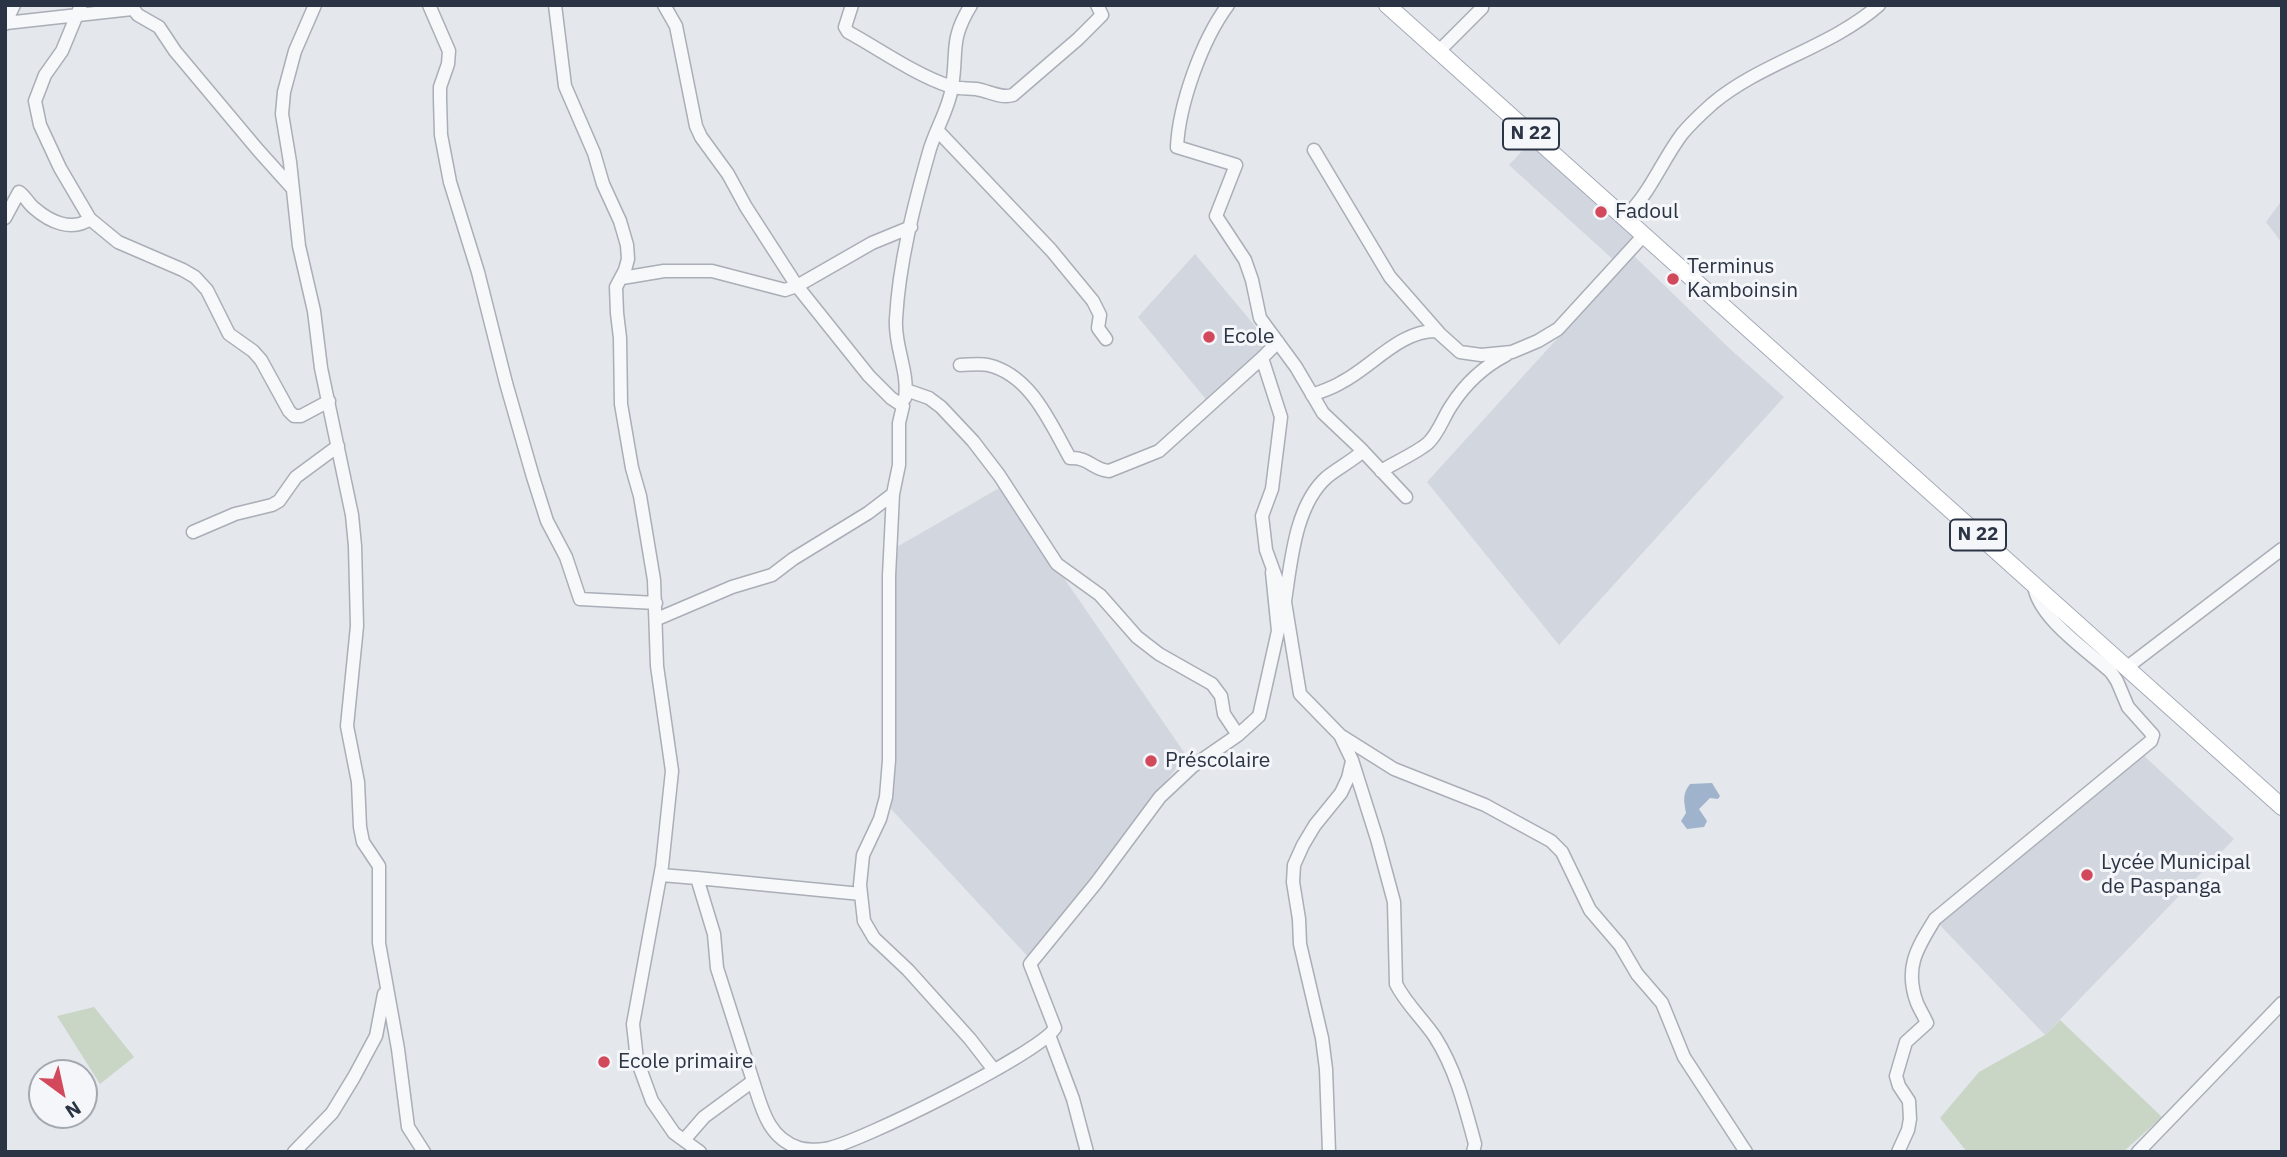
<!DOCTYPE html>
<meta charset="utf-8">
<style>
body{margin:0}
#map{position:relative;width:2287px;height:1157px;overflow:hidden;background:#e4e7ec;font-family:"IBM Plex Sans",sans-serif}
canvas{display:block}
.frame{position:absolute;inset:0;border:7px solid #2b3445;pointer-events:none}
.north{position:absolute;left:28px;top:1059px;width:70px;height:70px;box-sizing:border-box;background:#f4f6f9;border:2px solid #a4a8b1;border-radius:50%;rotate:147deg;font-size:19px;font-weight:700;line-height:28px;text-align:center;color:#2b3445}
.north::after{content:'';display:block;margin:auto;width:24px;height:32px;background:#d1495b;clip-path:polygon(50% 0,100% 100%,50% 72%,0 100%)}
</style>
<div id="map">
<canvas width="2287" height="1157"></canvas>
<div class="frame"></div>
<div class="north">N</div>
</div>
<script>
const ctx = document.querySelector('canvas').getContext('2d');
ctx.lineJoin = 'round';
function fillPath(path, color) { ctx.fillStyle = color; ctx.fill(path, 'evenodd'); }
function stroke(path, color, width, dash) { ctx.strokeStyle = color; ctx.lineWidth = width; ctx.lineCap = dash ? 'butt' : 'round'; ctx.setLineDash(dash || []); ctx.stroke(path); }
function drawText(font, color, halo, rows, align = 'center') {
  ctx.font = font + ' "IBM Plex Sans",sans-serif'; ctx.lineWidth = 6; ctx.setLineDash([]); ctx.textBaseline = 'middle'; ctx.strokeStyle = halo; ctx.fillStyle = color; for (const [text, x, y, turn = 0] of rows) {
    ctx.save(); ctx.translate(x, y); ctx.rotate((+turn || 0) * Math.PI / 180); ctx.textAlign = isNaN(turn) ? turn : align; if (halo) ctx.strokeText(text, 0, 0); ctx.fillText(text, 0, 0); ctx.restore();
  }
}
fillPath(new Path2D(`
 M1535,137L1644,235L1618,264L1509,165Z
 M2282,200V243L2266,222Z
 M1195,254L1270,344L1209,403L1138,317Z
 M1633,255L1729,348L1784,397L1559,645L1427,482Z
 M1001,487L1186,755L1031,960L891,809L895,548Z
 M2142,754L2234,839L2045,1035L1937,922Z`), '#d2d6de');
fillPath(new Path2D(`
 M94,1007L134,1057L100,1084L57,1016Z
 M2060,1020L2162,1117L2123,1152H1967L1940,1118L1979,1072L2045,1035Z`), '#c9d6c5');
fillPath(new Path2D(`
 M1712,783L1720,796L1718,799L1710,798L1699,809L1707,821L1704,827L1687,829L1681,821L1686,813C1684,801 1682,794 1690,784Z`), '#9fb4cc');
const minor = new Path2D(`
 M81,5L62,51L45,75L35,101L40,125L60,168L90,219L118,242L183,270L195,277L207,290L229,334L253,351L261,360L289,411L294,416H301L329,401
 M130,5L138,15L159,27L175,51L258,150L293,189
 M315,5L295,51L284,92L282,114L290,162L299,246L314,311L321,368L352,515L355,546L357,626L347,726L358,782L360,827L363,842L379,866V943L398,1049L408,1127L424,1152
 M429,5L449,51L448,64L440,87V99L441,135L450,182L478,272L506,383L533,477L547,521L566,557L580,599L656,603
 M555,5L565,86L594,153L603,184L620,221L627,245L628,259L625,270L616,287L617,313L620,338L621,404L632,468L640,496L654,580L657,666L672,771L662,866L633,1024L637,1060L652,1101L674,1133L700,1152
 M664,5L676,26L696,126L701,137L728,174L746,207L797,286L869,376L891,398L903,406L899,423V465L893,494L889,576V760L886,797L880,819L863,855L860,885L864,921L874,938L908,970L970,1039L994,1070
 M852,5L845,27L848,32C881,50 914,74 949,86C958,89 967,88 976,89C989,91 1001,99 1013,95L1078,39L1102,15L1097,5
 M1228,5C1202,40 1179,104 1177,147L1236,165L1216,216L1245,260L1252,280L1260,318L1296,367L1323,413L1360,448L1406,497
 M6,23L132,9
 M5,24L14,5
 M1439,51L1482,8L1481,5
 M937,130L1051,250L1093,301L1100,315L1098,328L1106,339
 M1314,150L1390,277L1440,334L1460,352L1481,355L1512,352L1538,341L1558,329L1644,235
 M5,218L19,192C25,196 28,203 34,208C50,222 72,232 90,219
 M1624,218C1650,194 1661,162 1682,134C1691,123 1702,113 1712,104C1762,62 1830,48 1879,5
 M622,278L664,271H712L785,290L797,286L872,243L911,227
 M1278,342L1262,358L1281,417L1272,489L1262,516L1266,550L1285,602L1300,694L1340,735L1352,760L1377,839L1394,902L1396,984C1406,1004 1423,1019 1435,1037C1456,1070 1465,1107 1475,1144L1473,1152
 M960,365C969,365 979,363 988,365C1031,375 1050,423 1070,458C1089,457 1093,470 1109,471L1159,451L1262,358
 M906,390L929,398L941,407L973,441L999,475L1057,564L1100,595L1137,637L1159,654L1212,684L1221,696L1224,714L1238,735
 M1312,395C1322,391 1333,388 1342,382C1373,366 1400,330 1437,331
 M905,398C909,371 894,346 896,319C899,263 914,205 929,152C935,130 949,109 952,87C958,50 949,41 971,5
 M1381,471C1394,463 1418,452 1428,443C1438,434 1443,418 1451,406C1465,384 1483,367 1506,355
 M193,532L235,514L272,505L279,501L296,477L338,446
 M1285,601C1291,562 1295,505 1327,477C1338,468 1352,461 1363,451
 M657,619L732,587L772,575L793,559L868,513L893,494
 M2126,668L2282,549
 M1340,735L1394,769L1485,805L1551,841L1562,852L1590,910L1620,945L1637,974L1662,1003L1684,1057L1746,1152
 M661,875L697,878L714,934L717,968L753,1081
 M697,878L861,894
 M1049,1035L1073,1099L1087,1152
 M684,1140L704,1117L753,1081C762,1109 768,1138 799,1148C805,1150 818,1150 825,1149C857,1144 1040,1053 1055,1028L1030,964L1096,883L1160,797L1193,766L1238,735L1259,716L1278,631L1272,572
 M294,1152L332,1113L354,1077L376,1036L384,994
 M1329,1152L1326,1069L1322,1038L1300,944L1299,919L1293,882L1294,865L1303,845L1315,825L1341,793L1348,778L1352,761
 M1898,1152L1908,1130L1910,1119L1909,1101L1899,1086L1896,1076L1906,1042L1927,1023C1924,1016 1920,1010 1917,1003C1904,968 1917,948 1935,919L2151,741L2153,735L2128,707L2117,681L2111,672C2088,651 2037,617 2034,585
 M2138,1152L2282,1003`);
const major = new Path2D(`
 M1387,5L2282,807`);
stroke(minor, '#a9aeb7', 15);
stroke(major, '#a3abb8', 18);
stroke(minor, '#f7f8fa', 12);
stroke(major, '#fff', 16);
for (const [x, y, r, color] of [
 [1601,212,7,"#d1495b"],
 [1673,279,7,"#d1495b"],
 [1209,337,7,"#d1495b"],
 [1151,761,7,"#d1495b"],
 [2087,875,7,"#d1495b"],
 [604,1062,7,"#d1495b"]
]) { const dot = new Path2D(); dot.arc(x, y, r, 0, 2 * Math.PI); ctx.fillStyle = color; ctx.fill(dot); stroke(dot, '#f4f6f9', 2.5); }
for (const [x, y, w] of [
 [1531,134,56],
 [1978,535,56]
]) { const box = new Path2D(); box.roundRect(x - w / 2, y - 15.5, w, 31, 5); ctx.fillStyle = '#f4f6f9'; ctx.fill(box); stroke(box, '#2b3445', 2); }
drawText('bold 19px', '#2b3445', null, [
 ["N 22",1531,134],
 ["N 22",1978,535]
]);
drawText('21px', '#2b3445', '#f4f6f9', [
 ["Fadoul",1615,212],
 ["Terminus",1687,267],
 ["Kamboinsin",1687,291],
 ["Ecole",1223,337],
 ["Préscolaire",1165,761],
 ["Lycée Municipal",2101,863],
 ["de Paspanga",2101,887],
 ["Ecole primaire",618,1062]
], 'left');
</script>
